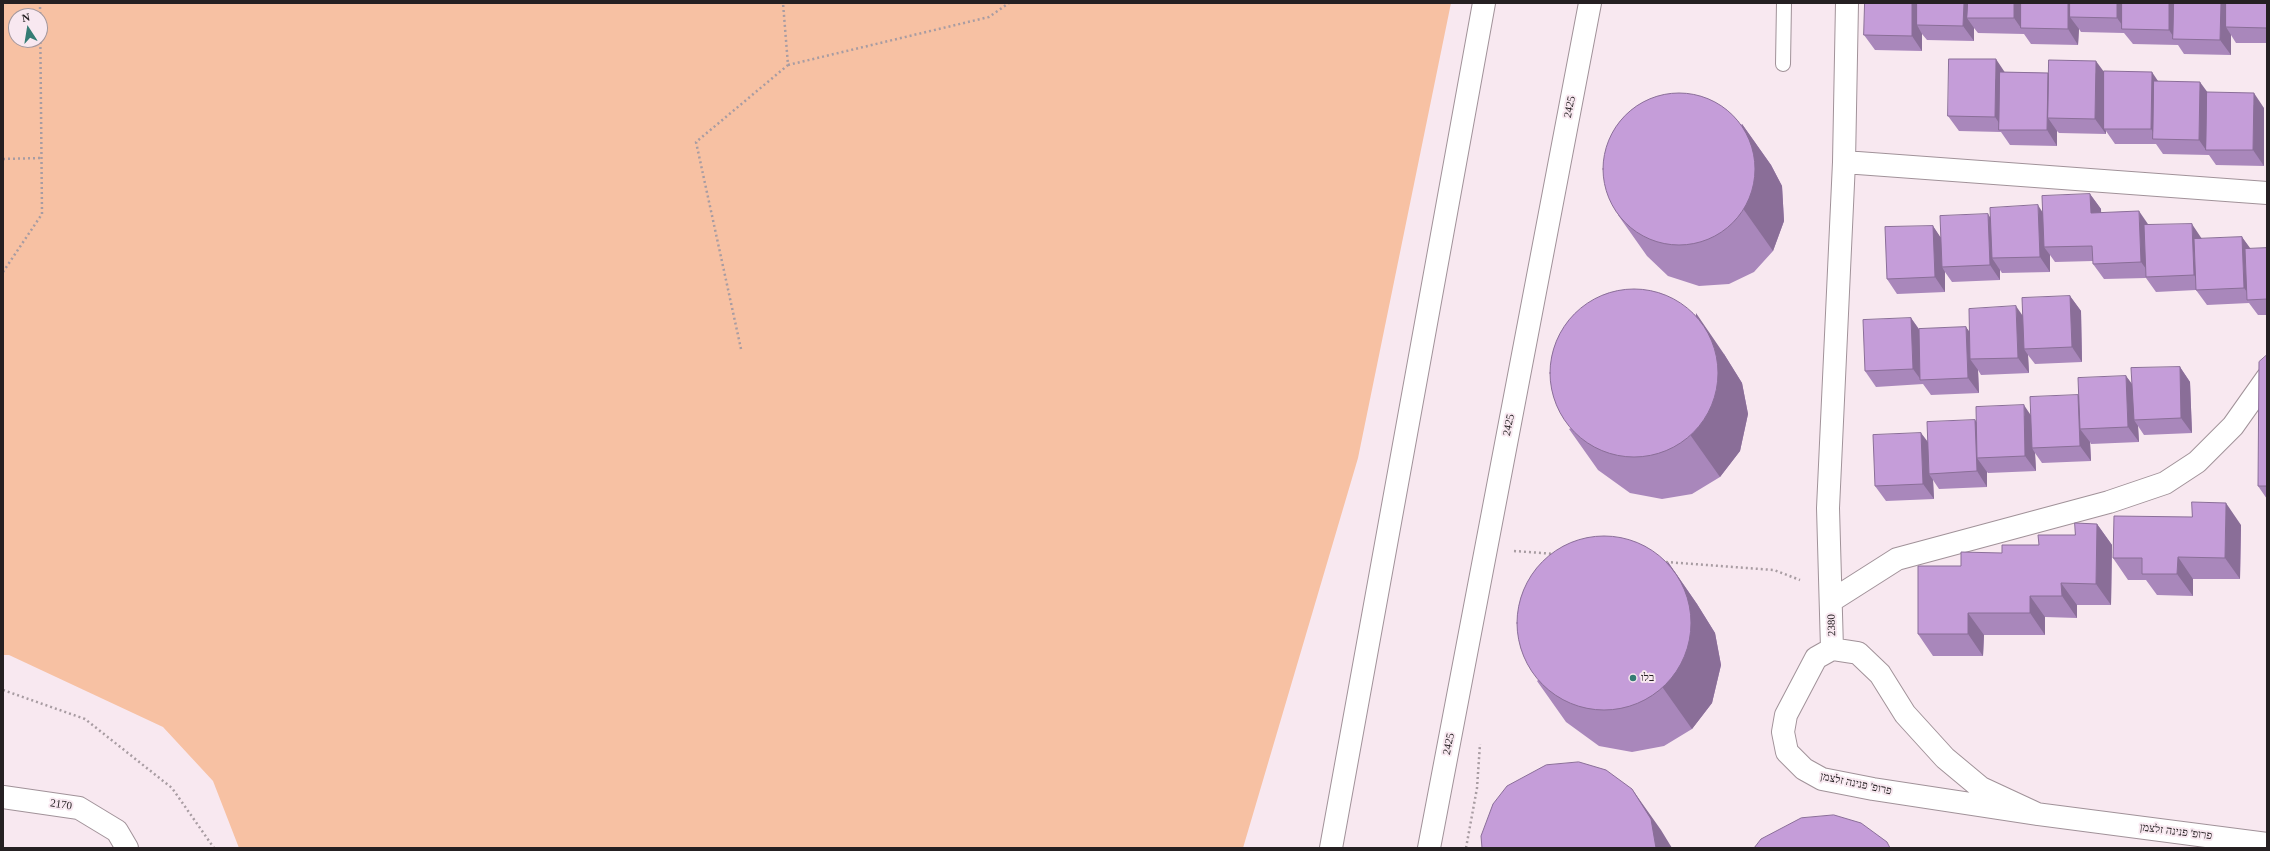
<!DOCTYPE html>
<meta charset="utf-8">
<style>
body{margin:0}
#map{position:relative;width:2270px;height:851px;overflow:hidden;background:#f8e8f0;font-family:"Times New Roman",serif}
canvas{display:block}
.frame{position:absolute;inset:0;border:4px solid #252022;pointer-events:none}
.north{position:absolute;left:8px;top:8px;width:40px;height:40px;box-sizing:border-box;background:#f8e8f0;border:1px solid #a4989e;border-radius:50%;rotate:348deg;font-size:11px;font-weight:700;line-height:16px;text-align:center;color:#252022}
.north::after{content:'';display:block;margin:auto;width:14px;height:18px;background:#357c74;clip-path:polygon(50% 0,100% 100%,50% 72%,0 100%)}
</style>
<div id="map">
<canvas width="2270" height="851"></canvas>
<div class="frame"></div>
<div class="north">N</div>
</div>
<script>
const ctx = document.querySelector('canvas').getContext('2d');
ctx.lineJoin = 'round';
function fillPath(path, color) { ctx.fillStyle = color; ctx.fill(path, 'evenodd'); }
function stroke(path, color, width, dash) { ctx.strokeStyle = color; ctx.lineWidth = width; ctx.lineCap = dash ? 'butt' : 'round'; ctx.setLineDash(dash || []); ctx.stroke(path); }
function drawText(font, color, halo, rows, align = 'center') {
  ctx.font = font + ' "Times New Roman","Noto Sans Hebrew",serif'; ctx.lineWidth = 4; ctx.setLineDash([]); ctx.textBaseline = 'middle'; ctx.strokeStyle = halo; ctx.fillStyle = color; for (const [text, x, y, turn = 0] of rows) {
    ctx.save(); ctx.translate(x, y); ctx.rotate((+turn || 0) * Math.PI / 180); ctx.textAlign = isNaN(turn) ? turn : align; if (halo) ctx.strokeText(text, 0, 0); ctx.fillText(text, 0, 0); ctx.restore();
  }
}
fillPath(new Path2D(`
 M3,3H1451L1358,458L1243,848H239L213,781L163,727L9,655H3ZM16,16H40V40H16Z`), '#f7c1a3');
const service = new Path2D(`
 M1783,64L1784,3`);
const minor = new Path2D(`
 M1844,162L2267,193
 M1831,601L1897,559L2109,502L2165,483L2197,462L2233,426L2267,378
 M1832,649L1828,508L1844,162L1847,3
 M3,797L79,808L117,831L127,848
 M2037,814L1981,788L1945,758L1905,714L1880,674L1858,653L1832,649L1816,658L1786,715L1783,732L1787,752L1804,769L1822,779L1873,789L2037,814L2267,844
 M1331,848L1484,3
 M1429,848L1590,3`);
stroke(service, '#a19299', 16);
stroke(minor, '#a19299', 24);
stroke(new Path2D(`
 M788,65L989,17L1009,3
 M3,159L42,158
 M3,272L42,214L40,3
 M741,349L696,142L788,65L783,3
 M1514,551L1555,554
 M1666,562L1774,570L1800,580
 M3,690L85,719L172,788L214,848
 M1466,848L1477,788L1480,744`), '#a89ca2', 2.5, [2, 3]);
stroke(service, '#fff', 14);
stroke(minor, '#fff', 22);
fillPath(new Path2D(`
 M1865,3H2267V43H2236L2231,35V55L2184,54L2178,45L2133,44L2124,33L2081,32L2079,29L2078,45L2031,44L2024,34L1978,33L1974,28V41L1927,40L1922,34V51L1875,50L1864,35Z
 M2005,72L2048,73L2049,75L2104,73L2158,81L2207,92L2264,108V166L2216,165L2209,155L2163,154L2156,144H2115L2106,131V134L2059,133L2057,131V146L2010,145L2001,132L1959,131L1948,116Z
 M1742,124L1771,165L1782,186L1784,221L1773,251L1754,272L1729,284L1699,286L1668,276L1647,256L1618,215Z
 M2090,194L2101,209V213L2202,239L2242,237L2250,249L2267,248V315H2258L2249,303L2207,305L2196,290L2156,292L2146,278L2104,279L2093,264V261L2055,262L2050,255V272L2002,273L2000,270V280L1952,282L1945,272V292L1897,294L1887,279L1933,226L1940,237L1990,218L2043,213Z
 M2070,296L2081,311L2082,362L2035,364L2028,355L2029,373L1981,375L1978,370L1979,393L1931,395L1923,384L1876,387L1865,371L1911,318L1919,329L1966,327L1969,332L2023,315Z
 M1724,354L1742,383L1748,414L1740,451L1720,477L1692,494L1662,499L1630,493L1598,470L1569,429Z
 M2267,355V499L2258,486Z
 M2180,367L2190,382L2192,433L2144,435L2138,426L2139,442L2091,444L2090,442L2091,461L2042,463L2035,453L2036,471L1988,473L1987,472V487L1939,489L1933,480L1934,499L1886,501L1875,486L1921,433L1928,442L1975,420L1976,422L2031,415L2079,396L2126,376L2132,384Z
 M2097,524L2112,545L2111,605H2077V618L2045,617V635H1984L1983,656H1933L1918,634L1961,566L2002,553L2039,545L2075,535Z
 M2241,525L2240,579H2193V596L2157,595L2146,580H2128L2113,558Z
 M1668,562L1697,604L1715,633L1721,665L1712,703L1692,729L1664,746L1632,752L1599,746L1566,722L1537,681Z`), '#a987bb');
fillPath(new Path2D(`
 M1912,3H1923L1917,25L1922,34V51L1912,36Z
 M1964,3H1975L1967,18L1974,28V41L1963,26Z
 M2014,3H2025L2021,28L2014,18Z
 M2068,3H2079L2070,17L2079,29L2078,45L2068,29Z
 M2117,3H2128L2125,29L2117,18Z
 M2169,3H2180L2175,39L2169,30Z
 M2221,3H2232L2226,27L2231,35V55L2220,40Z
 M1996,59L2006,74L2004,130L1995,117Z
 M2096,61L2107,76L2104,129L2106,131V134L2095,119Z
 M2152,72L2162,87L2158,139L2151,129Z
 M2048,73L2058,88L2048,118L2057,131V146L2047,130Z
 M2200,82L2211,97L2206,150L2199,140Z
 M2254,93L2264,108V166L2253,150Z
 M1742,124L1771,165L1782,186L1784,221L1773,251L1744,210Z
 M2090,194L2101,209L2102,228L2091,213Z
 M2038,205L2048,221L2044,247L2050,255V272L2040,257Z
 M2139,211L2150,227L2152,277L2141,262Z
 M1988,214L1998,229L1992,258L2000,270V280L1990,265Z
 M2192,224L2202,239L2204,290L2194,275Z
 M1933,226L1943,241L1942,267L1945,272V292L1935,277Z
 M2242,237L2253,252V300L2244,288Z
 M2070,296L2081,311L2082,362L2072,347Z
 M2016,306L2027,322L2024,349L2028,355L2029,373L2018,358Z
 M1696,313L1724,354L1742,383L1748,414L1740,451L1720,477L1691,436Z
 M1911,318L1922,334L1921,380L1913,369Z
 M1966,327L1977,342L1970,359L1978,370L1979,393L1968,378Z
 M2180,367L2190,382L2192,433L2181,418Z
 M2126,376L2137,391L2134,420L2138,426L2139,442L2128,427Z
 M2078,395L2088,410L2080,429L2090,442L2091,461L2080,446Z
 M2024,405L2034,420L2032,448L2035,453L2036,471L2025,456Z
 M1975,420L1986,436L1977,458L1987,472V487L1977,471Z
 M1921,433L1932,448L1929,474L1933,480L1934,499L1923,484Z
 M2226,503L2241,525L2240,579L2225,558Z
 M2097,524L2112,545L2111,605L2096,584Z
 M2178,557L2193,579V596L2177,574Z
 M1668,562L1697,604L1715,633L1721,665L1712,703L1692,729L1663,688Z
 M2061,583L2077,605V618L2062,596Z
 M2030,596L2045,617V635L2030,613Z
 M1968,613L1984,635L1983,656L1968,634Z
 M1632,789L1661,830L1672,848H1656Z`), '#8a6e98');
const building = new Path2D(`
 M1865,3H1912V36L1864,35Z
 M1917,3H1964L1963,26L1917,25Z
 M1968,3H2014V18H1967Z
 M2021,3H2068V29L2021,28Z
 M2070,3H2117V18L2070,17Z
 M2122,3H2169V30L2122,29Z
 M2174,3H2221L2220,40L2173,39Z
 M2226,3H2267V28L2226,27Z
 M1949,59H1996L1995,117L1948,116Z
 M2049,60L2096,61L2095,119L2048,118Z
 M2104,71L2152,72L2151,129H2104Z
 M2000,72L2048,73L2047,130H1999Z
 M2154,81L2200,82L2199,140L2153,139Z
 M2207,92L2254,93L2253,150H2206Z
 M1603 169a76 76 0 1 1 152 0a76 76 0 1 1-152 0Z
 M2090,194L2091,213L2139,211L2141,262L2093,264L2092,246L2044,247L2042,196Z
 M2038,205L2040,257L1992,258L1990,208Z
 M1988,214L1990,265L1942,267L1940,216Z
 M2192,224L2194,275L2146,277L2144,225Z
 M1933,226L1935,277L1887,279L1885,227Z
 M2242,237L2244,288L2196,290L2194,239Z
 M2267,248V299L2247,300L2245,249Z
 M1550 373a84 84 0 1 1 168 0a84 84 0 1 1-168 0Z
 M2070,296L2072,347L2024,349L2022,298Z
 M2016,306L2018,358L1970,359L1969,309Z
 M1911,318L1913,369L1865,371L1863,320Z
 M1966,327L1968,378L1920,380L1919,329Z
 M2267,355V486H2258L2259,362Z
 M2180,367L2181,418L2134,420L2131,368Z
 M2126,376L2128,427L2080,429L2078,378Z
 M2078,395L2080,446L2032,448L2030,397Z
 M2024,405L2025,456L1977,458L1976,407Z
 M1975,420L1977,471L1929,474L1927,422Z
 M1921,433L1923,484L1875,486L1873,435Z
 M2192,502L2226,503L2225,558L2178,557L2177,574H2142V558H2113L2114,516L2192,517Z
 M2075,523L2097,524L2096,584L2061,583L2062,596H2030V613H1968V634H1918V566H1961V552L2002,553V545H2039L2038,535H2075Z
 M1517 623a87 87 0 1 1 174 0a87 87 0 1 1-174 0Z
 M1579,762L1606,770L1632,789L1651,819L1656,848H1482L1481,836L1493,804L1507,786L1546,765Z
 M1834,815L1861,823L1887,842L1890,848H1754L1761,839L1801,818Z`);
fillPath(building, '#c59dd9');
stroke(building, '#8a6e98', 1);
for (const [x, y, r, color] of [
 [1633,678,4,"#357c74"]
]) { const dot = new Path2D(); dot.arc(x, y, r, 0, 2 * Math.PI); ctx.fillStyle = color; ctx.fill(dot); stroke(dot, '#f8e8f0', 1.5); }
drawText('11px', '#252022', '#f8e8f0', [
 ["2425",1570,107,-79],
 ["2425",1509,425,-79],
 ["2380",1832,625,-92],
 ["2425",1449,744,-79],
 ["פרופ' פנינה זלצמן",1856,784,12],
 ["2170",61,805,8],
 ["פרופ' פנינה זלצמן",2176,832,7]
]);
drawText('11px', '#252022', '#f8e8f0', [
 ["בלו",1641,678]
], 'left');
</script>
